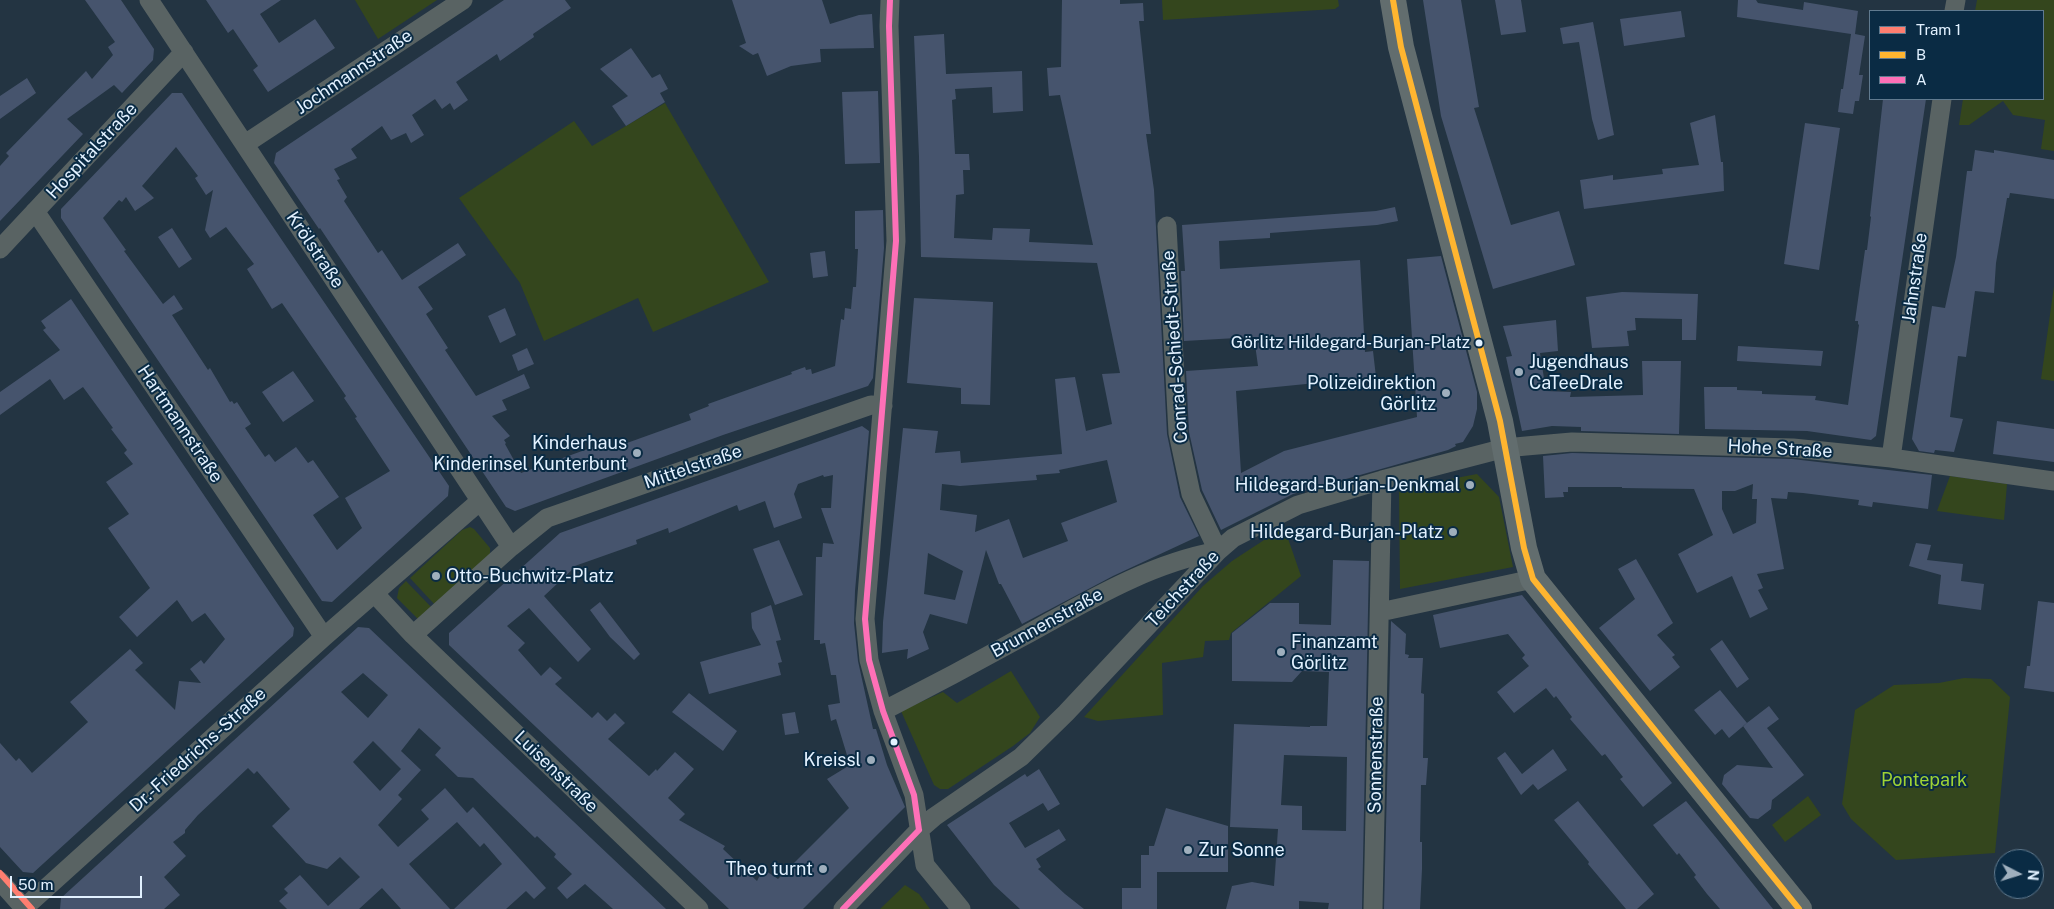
<!DOCTYPE html>
<meta charset="utf-8">
<style>
body{margin:0}
#map{position:relative;width:2054px;height:909px;overflow:hidden;background:#233442;font-family:"Public Sans",sans-serif}
canvas{display:block}
.legend{position:absolute;left:1869px;top:10px;width:175px;height:90px;box-sizing:border-box;background:#0a2b44;border:1px solid #607a8f;margin:0;padding:6px 9px;list-style:none;font-size:15px;color:#e2f1ff}
.legend li{display:flex;align-items:center;gap:10px;height:25px}
.legend b{width:25px;border:1px solid #607a8f}
.north{position:absolute;left:1994px;top:849px;width:50px;height:50px;box-sizing:border-box;background:#0a2b44;border:1px solid #607a8f;border-radius:50%;rotate:95deg;font-size:14px;font-weight:700;line-height:20px;text-align:center;color:#e2f1ff}
.north::after{content:'';display:block;margin:auto;width:18px;height:22px;background:#9fafbd;clip-path:polygon(50% 0,100% 100%,50% 72%,0 100%)}
.scale{position:absolute;left:10px;top:876px;width:132px;height:22px;box-sizing:border-box;border:2px solid #e2f1ff;border-top:0;padding-left:6px;font-size:15px;line-height:18px;white-space:nowrap;color:#e2f1ff;-webkit-text-stroke:4px #0a2b44;paint-order:stroke}
</style>
<div id="map">
<canvas width="2054" height="909"></canvas>
<ul class="legend">
<li><b style="height:6px;background:#ff7e70"></b>Tram 1</li>
<li><b style="height:6px;background:#ffb530"></b>B</li>
<li><b style="height:6px;background:#fe70b7"></b>A</li>
</ul>
<div class="north">N</div>
<div class="scale">50 m</div>
</div>
<script>
const ctx = document.querySelector('canvas').getContext('2d');
ctx.lineJoin = 'round';
function fillPath(path, color) { ctx.fillStyle = color; ctx.fill(path, 'evenodd'); }
function stroke(path, color, width, dash) { ctx.strokeStyle = color; ctx.lineWidth = width; ctx.lineCap = dash ? 'butt' : 'round'; ctx.setLineDash(dash || []); ctx.stroke(path); }
function drawText(font, color, halo, rows, align = 'center') {
  ctx.font = font + ' "Public Sans",sans-serif'; ctx.lineWidth = 4; ctx.setLineDash([]); ctx.textBaseline = 'middle'; ctx.strokeStyle = halo; ctx.fillStyle = color; for (const [text, x, y, turn = 0] of rows) {
    ctx.save(); ctx.translate(x, y); ctx.rotate((+turn || 0) * Math.PI / 180); ctx.textAlign = isNaN(turn) ? turn : align; if (halo) ctx.strokeText(text, 0, 0); ctx.fillText(text, 0, 0); ctx.restore();
  }
}
fillPath(new Path2D(`
 M355,0H437L378,39Z
 M1162,0H1338L1339,6L1335,9L1163,20Z
 M1977,0H2054V151L2041,149L2045,120L2013,115L2003,101L1969,125H1959L1963,99H2043V11H1975Z
 M665,103L769,282L653,332L638,298L544,341L520,283L459,198L574,121L592,146Z
 M2054,286V381L2041,379Z
 M1477,474L1499,497L1513,567L1400,589L1399,489Z
 M1950,476L2007,484L2004,520L1937,511Z
 M470,527L474,529L490,548V554L436,606L410,578L462,530Z
 M1284,527L1301,576L1231,633L1229,640L1205,641L1203,657L1162,663L1163,715L1098,721L1084,717L1203,586L1232,561Z
 M406,581L433,609L418,619L397,598L399,588Z
 M1011,671L1040,717L1030,733L1013,746L948,789H940L934,785L901,711L943,692L957,703Z
 M1964,678L1991,679L2010,697L1995,853L1896,860L1851,819L1842,804L1855,710L1894,685L1939,683Z
 M1808,796L1821,815L1785,842L1772,825Z
 M905,885L919,894L930,909H880Z`), '#34461d');
fillPath(new Path2D(`
 M85,0H121L154,49L153,60L122,93L114,85L67,119L83,134L0,221V166L9,156L6,153L86,71L92,79L113,55L108,47L115,42Z
 M206,0H281L260,14L279,43L315,19L335,48L268,92L253,70L258,66L233,29L228,33Z
 M504,0H565L571,8L533,34L534,37L500,61L497,54L456,82L468,100L454,110L450,103L442,109L435,99L412,115L424,135L411,143L406,133L391,140L382,126L351,149L357,158L334,169L340,179L337,180L347,197L344,201L378,253L382,250L402,280L458,243L466,255L418,287L433,309L426,314L448,348L445,350L476,396L524,374L530,388L502,400L507,410L492,416L510,436L504,440L506,443L505,444L521,473L596,446L597,449L611,444L613,448L691,420L689,414L709,406L708,404L792,374L791,372L805,367L806,370L811,369L812,374L835,366L841,319L844,320L845,308L851,309L853,287H856L858,249H855V211L883,210L884,248L873,378L868,386L723,435L515,511L506,507L320,228L319,229L274,163L276,153Z
 M732,0H822L830,24L859,15L872,14L874,48L820,49L821,62L791,66L767,76L758,53L753,55L739,46L746,43Z
 M1062,0H1120V4L1143,3L1144,21H1139L1151,134H1146L1154,190L1167,434L1180,497L1199,536L1113,576L1022,624L1001,584H999L986,550L967,624L930,614L923,632L929,649L907,659L908,649L882,653L883,622L903,428L938,431L935,453L960,451L961,463L1062,454L1055,379L1075,377L1086,431L1112,424L1102,374L1120,373L1097,263L921,257L919,157L914,36L944,34L946,74L1022,71L1023,111L993,113L992,87L955,89L956,99L952,100L955,154H969L970,170H963L964,194L956,195L954,238L992,240L993,228L1030,229L1029,242L1093,245L1060,95L1049,96L1047,68L1061,67ZM1107,460L1117,502L1061,523L1068,541L1023,558L1009,519L975,532L977,515L940,510L942,484L960,486L1037,480L1036,475L1060,473L1059,470ZM928,553L963,571L955,600L924,594Z
 M1423,0H1461L1479,107L1474,108L1511,225L1559,211L1575,265L1493,289L1441,116Z
 M1495,0H1521L1526,32L1501,35Z
 M1738,0H1756L1758,3L1803,10L1804,2L1858,11L1855,34L1865,36L1859,75H1863L1859,101H1855L1853,114L1838,112L1841,89H1843L1851,34L1737,17Z
 M1681,11L1685,37L1624,46L1620,19Z
 M1593,22L1614,135L1598,140L1592,119L1579,42L1563,44L1560,28Z
 M631,48L652,78L660,74L668,89L660,93L665,102L626,126L612,106L628,96L600,69Z
 M27,78L36,93L0,119V96Z
 M878,91L880,163L845,164L842,92Z
 M172,93H182L449,486L448,496L332,602L322,601L61,218V209ZM176,147L198,176L195,178L206,195L213,190L205,230L210,238L226,227L254,264L247,269L272,309L282,303L346,396L344,398L357,417L355,418L390,471L345,498L362,528L337,550L313,515L339,497L313,460L308,463L296,447L275,462L269,454L265,457L245,428L251,424L237,402L234,404L232,401L230,402L210,368L208,370L172,315L183,309L174,295L163,304L124,251L126,250L103,218L119,200L122,202L126,197L135,211L154,198L142,186Z
 M1883,99H1926L1876,436L1871,440L1807,431L1705,429L1704,387H1737V390L1762,391V394L1816,396L1815,400L1848,405L1859,325L1858,324V321H1855L1865,250H1867L1871,217L1870,216Z
 M1715,115L1721,162H1723L1724,191L1584,209L1580,180L1613,175V180L1663,174L1662,169L1699,165L1690,123Z
 M1805,123L1840,128L1819,270L1784,264Z
 M1975,150L1994,153V150L2054,160V199L2010,193L2009,198H2007L1996,263L1994,293L1975,291L1966,357L1958,356L1950,417L1963,419L1954,452L1935,450L1934,453L1919,451L1912,439L1932,306L1945,308L1956,257L1967,171H1972Z
 M1395,207L1398,221L1377,225L1270,233V238L1219,241L1220,269L1360,260L1365,352L1373,351L1376,377L1236,391L1241,473L1284,451L1417,417L1407,259L1441,256L1477,392V409L1473,426L1463,442L1455,444L1456,446L1448,450L1293,494L1221,530L1202,490L1189,432L1186,371L1258,366L1254,337L1184,341L1181,271H1185L1182,225L1376,211Z
 M172,228L192,259L179,268L158,237Z
 M825,251L828,276L813,278L810,253Z
 M1622,292L1698,294L1696,340H1682V319L1635,318L1636,330L1627,331L1629,346L1592,348L1586,297Z
 M914,298L993,302L990,405L961,404V388L907,383Z
 M71,299L294,628L293,636L33,873L23,872L0,847V743L16,761L19,758L32,773L88,722L70,702L130,649L143,663L135,670L175,710L179,681L201,683L190,669L201,660L204,664L225,639L205,613L192,622L177,600L137,637L119,617L150,588L108,528L129,514L106,482L133,464L124,453L127,450L111,429L113,428L83,387L64,400L50,379L0,415V392L60,350L43,330L46,328L41,321Z
 M505,308L516,335L500,343L488,316Z
 M1556,320L1558,351L1540,353L1546,391L1571,392L1570,397L1643,395L1642,361H1681L1679,434L1581,431V427L1552,426L1522,431L1506,357L1512,356L1503,326Z
 M1738,346L1823,351L1821,366L1737,361Z
 M527,348L534,364L518,371L512,355Z
 M293,371L314,401L283,422L262,392Z
 M1997,421L2054,429V462L1993,454Z
 M862,426L869,431L855,591L854,623L858,661L873,729H876L887,765L905,807L803,909H729L449,645V633L560,533ZM823,475L824,477L833,475L831,508H821L834,544L823,543L822,557H816L814,640H820V644L825,643L831,675H836L840,703L828,705L831,721L836,719L850,765L827,779L849,808L778,879L763,869L757,881L723,849L725,846L679,820L685,814L668,798L694,769L675,752L657,771L656,769L649,776L608,739L625,723L615,713L607,721L598,712L592,718L555,684L562,678L550,667L541,676L518,650L525,643L507,626L529,608L578,662L591,649L544,596L573,569L572,567L637,544L636,540L668,528L669,533L737,505L739,511L765,501L774,528L802,518L794,494L798,484Z
 M1572,453L1792,459L1932,475L1928,509L1873,502L1872,507L1858,505L1859,500L1803,493L1788,492L1787,499L1771,498L1784,569L1757,574L1763,588L1758,590L1768,609L1750,618L1732,576L1697,593L1678,554L1713,535L1694,489L1622,488V487H1568V492H1563L1564,497L1545,498L1543,456ZM1753,484L1752,499H1757L1756,523L1733,534L1722,509V491H1735Z
 M779,540L803,595L775,605L753,549Z
 M1916,543L1931,545L1927,560L1963,564L1961,581L1984,584L1981,610L1938,604L1941,575L1909,566Z
 M1636,559L1673,623L1657,635L1675,655L1672,657L1680,667L1650,691L1599,628L1635,599L1618,569Z
 M1333,560L1369,561L1362,909H1328L1329,903L1299,901V909H1226L1232,886L1252,882L1274,886L1278,829L1230,827L1234,724L1310,727V726H1327L1329,672L1302,671L1292,682L1232,681V633L1270,603H1299V624L1331,625ZM1284,755L1347,757L1346,831L1302,830V806L1281,805Z
 M1522,595L1672,783L1643,807L1620,779L1623,777L1605,754L1602,756L1570,719L1572,717L1556,696L1554,698L1546,688L1514,713L1497,692L1529,666L1522,658L1525,655L1508,634L1440,648L1433,615Z
 M2038,601L2054,603V692L2024,688L2027,666H2030Z
 M600,602L640,654L634,660L610,637L590,610Z
 M771,605L781,640L776,641L782,662L778,663L781,675L709,694L700,662L761,645L752,628L751,613Z
 M1391,621L1406,634L1405,654L1409,655L1408,658H1423L1421,693L1424,694L1423,758H1428L1426,785H1421L1420,842H1422V869L1420,909H1384Z
 M358,627L369,628L666,909H613L585,884L567,899L557,888L572,874L554,857L556,854L537,836L535,838L473,778L458,777L435,755L441,748L419,728L401,751L421,770L398,795L402,799L378,825L398,847L429,819L421,810L445,788L467,813L473,807L546,888L534,899L526,891L506,909H454L502,864L484,843L480,847L457,822L409,864L450,909H401L382,888L359,909H287L279,901L288,893L284,889L300,875L328,906L360,877L340,857L327,869L306,863L272,826L290,809L257,771L254,774L248,768L198,815L185,830V833L173,842L186,856L164,877L180,895L164,909H60L61,898ZM363,673L388,695L368,718L341,692ZM373,741L401,769L380,791L353,762Z
 M1722,640L1749,679L1737,688L1710,649Z
 M1720,690L1747,723L1729,738L1722,729L1715,735L1694,710Z
 M689,693L737,731L723,751L672,712Z
 M1769,706L1779,719L1767,728L1804,775L1772,800L1771,809L1758,819L1750,818L1722,784L1724,775L1737,765L1773,768L1743,726Z
 M795,712L799,733L785,735L782,714Z
 M1553,749L1567,770L1538,790L1533,784L1521,795L1497,758L1505,752L1522,774Z
 M1039,769L1060,804L1048,811L1043,803L1009,823L1025,848L1059,829L1066,840L1036,859L1041,867L1038,869L1065,894L1084,909H1020L994,885L947,825L1025,774L1027,777Z
 M1578,801L1654,894L1637,909H1626L1588,864L1589,862L1554,820Z
 M1686,801L1718,840L1773,909H1720L1707,894L1694,877L1696,875L1679,853L1677,855L1653,825Z
 M1166,808L1228,826V872H1157V909H1122V888H1141V855H1149V846H1154Z`), '#46546d');
stroke(new Path2D(`
 M149,0L511,547
 M890,0L889,26L896,241L865,619L869,660L883,711L914,795L925,865L961,909
 M1954,11L1956,0
 M245,144L463,0
 M35,211L324,637
 M0,249L184,52
 M1891,458L1942,99
 M375,594L413,635L699,909
 M1380,612L1533,579
 M413,635L511,547L547,518L871,405L883,406
 M883,711C930,687 977,662 1024,636C1086,602 1147,564 1218,551L1191,494L1178,433L1167,226
 M0,881L25,909
 M24,908L324,637L480,501
 M843,909L919,830L934,817L1021,757L1066,713L1218,551L1233,538L1298,505L1382,480L1505,448L1526,446L1572,442L1793,448L1891,458L2054,481
 M1373,909L1382,480`), '#596363', 19);
stroke(new Path2D(`
 M1393,0L1401,47L1500,421L1524,548L1533,579L1799,909`), '#626d6e', 26);
stroke(new Path2D(`
 M1393,0L1401,47L1500,421L1524,548L1533,579L1799,909`), '#ffb530', 6);
stroke(new Path2D(`
 M890,0L889,26L896,241L865,619L869,660L883,711L914,795L919,830
 M843,909L919,830`), '#fe70b7', 6);
stroke(new Path2D(`
 M0,873L32,909`), '#ff7e70', 6);
for (const [x, y, r, color] of [
 [1479,343,4.5,"#e2f1ff"],
 [1519,372,5,"#9fafbd"],
 [1446,393,5,"#9fafbd"],
 [637,453,5,"#9fafbd"],
 [1470,485,5,"#9fafbd"],
 [1453,532,5,"#9fafbd"],
 [436,576,5,"#9fafbd"],
 [1281,652,5,"#9fafbd"],
 [894,742,4.5,"#e2f1ff"],
 [871,760,5,"#9fafbd"],
 [1188,850,5,"#9fafbd"],
 [823,869,5,"#9fafbd"]
]) { const dot = new Path2D(); dot.arc(x, y, r, 0, 2 * Math.PI); ctx.fillStyle = color; ctx.fill(dot); stroke(dot, '#0a2b44', 2); }
drawText('17px', '#e2f1ff', '#0a2b44', [
 ["Görlitz Hildegard-Burjan-Platz",1470,343]
], 'right');
drawText('18px', '#e2f1ff', '#0a2b44', [
 ["Jochmannstraße",354,72,-34],
 ["Hospitalstraße",92,151,-47],
 ["Krölstraße",315,250,56],
 ["Jahnstraße",1915,278,-82],
 ["Conrad-Schiedt-Straße",1175,347,-94],
 ["Hartmannstraße",180,424,56],
 ["Hohe Straße",1780,449,3],
 ["Mittelstraße",693,467,-19],
 ["Teichstraße",1183,589,-47],
 ["Brunnenstraße",1047,623,-29],
 ["Dr.-Friedrichs-Straße",198,750,-42],
 ["Sonnenstraße",1376,755,-89],
 ["Luisenstraße",556,772,44]
]);
drawText('18px', '#e2f1ff', '#0a2b44', [
 ["Jugendhaus",1529,362,"left"],
 ["CaTeeDrale",1529,383,"left"],
 ["Polizeidirektion",1436,383],
 ["Görlitz",1436,404],
 ["Kinderhaus",627,443],
 ["Kinderinsel Kunterbunt",627,464],
 ["Hildegard-Burjan-Denkmal",1460,485],
 ["Hildegard-Burjan-Platz",1443,532],
 ["Otto-Buchwitz-Platz",446,576,"left"],
 ["Finanzamt",1291,642,"left"],
 ["Görlitz",1291,663,"left"],
 ["Kreissl",861,760],
 ["Zur Sonne",1198,850,"left"],
 ["Theo turnt",813,869]
], 'right');
drawText('18px', '#9fd334', '#0a2b44', [
 ["Pontepark",1924,780]
]);
</script>
